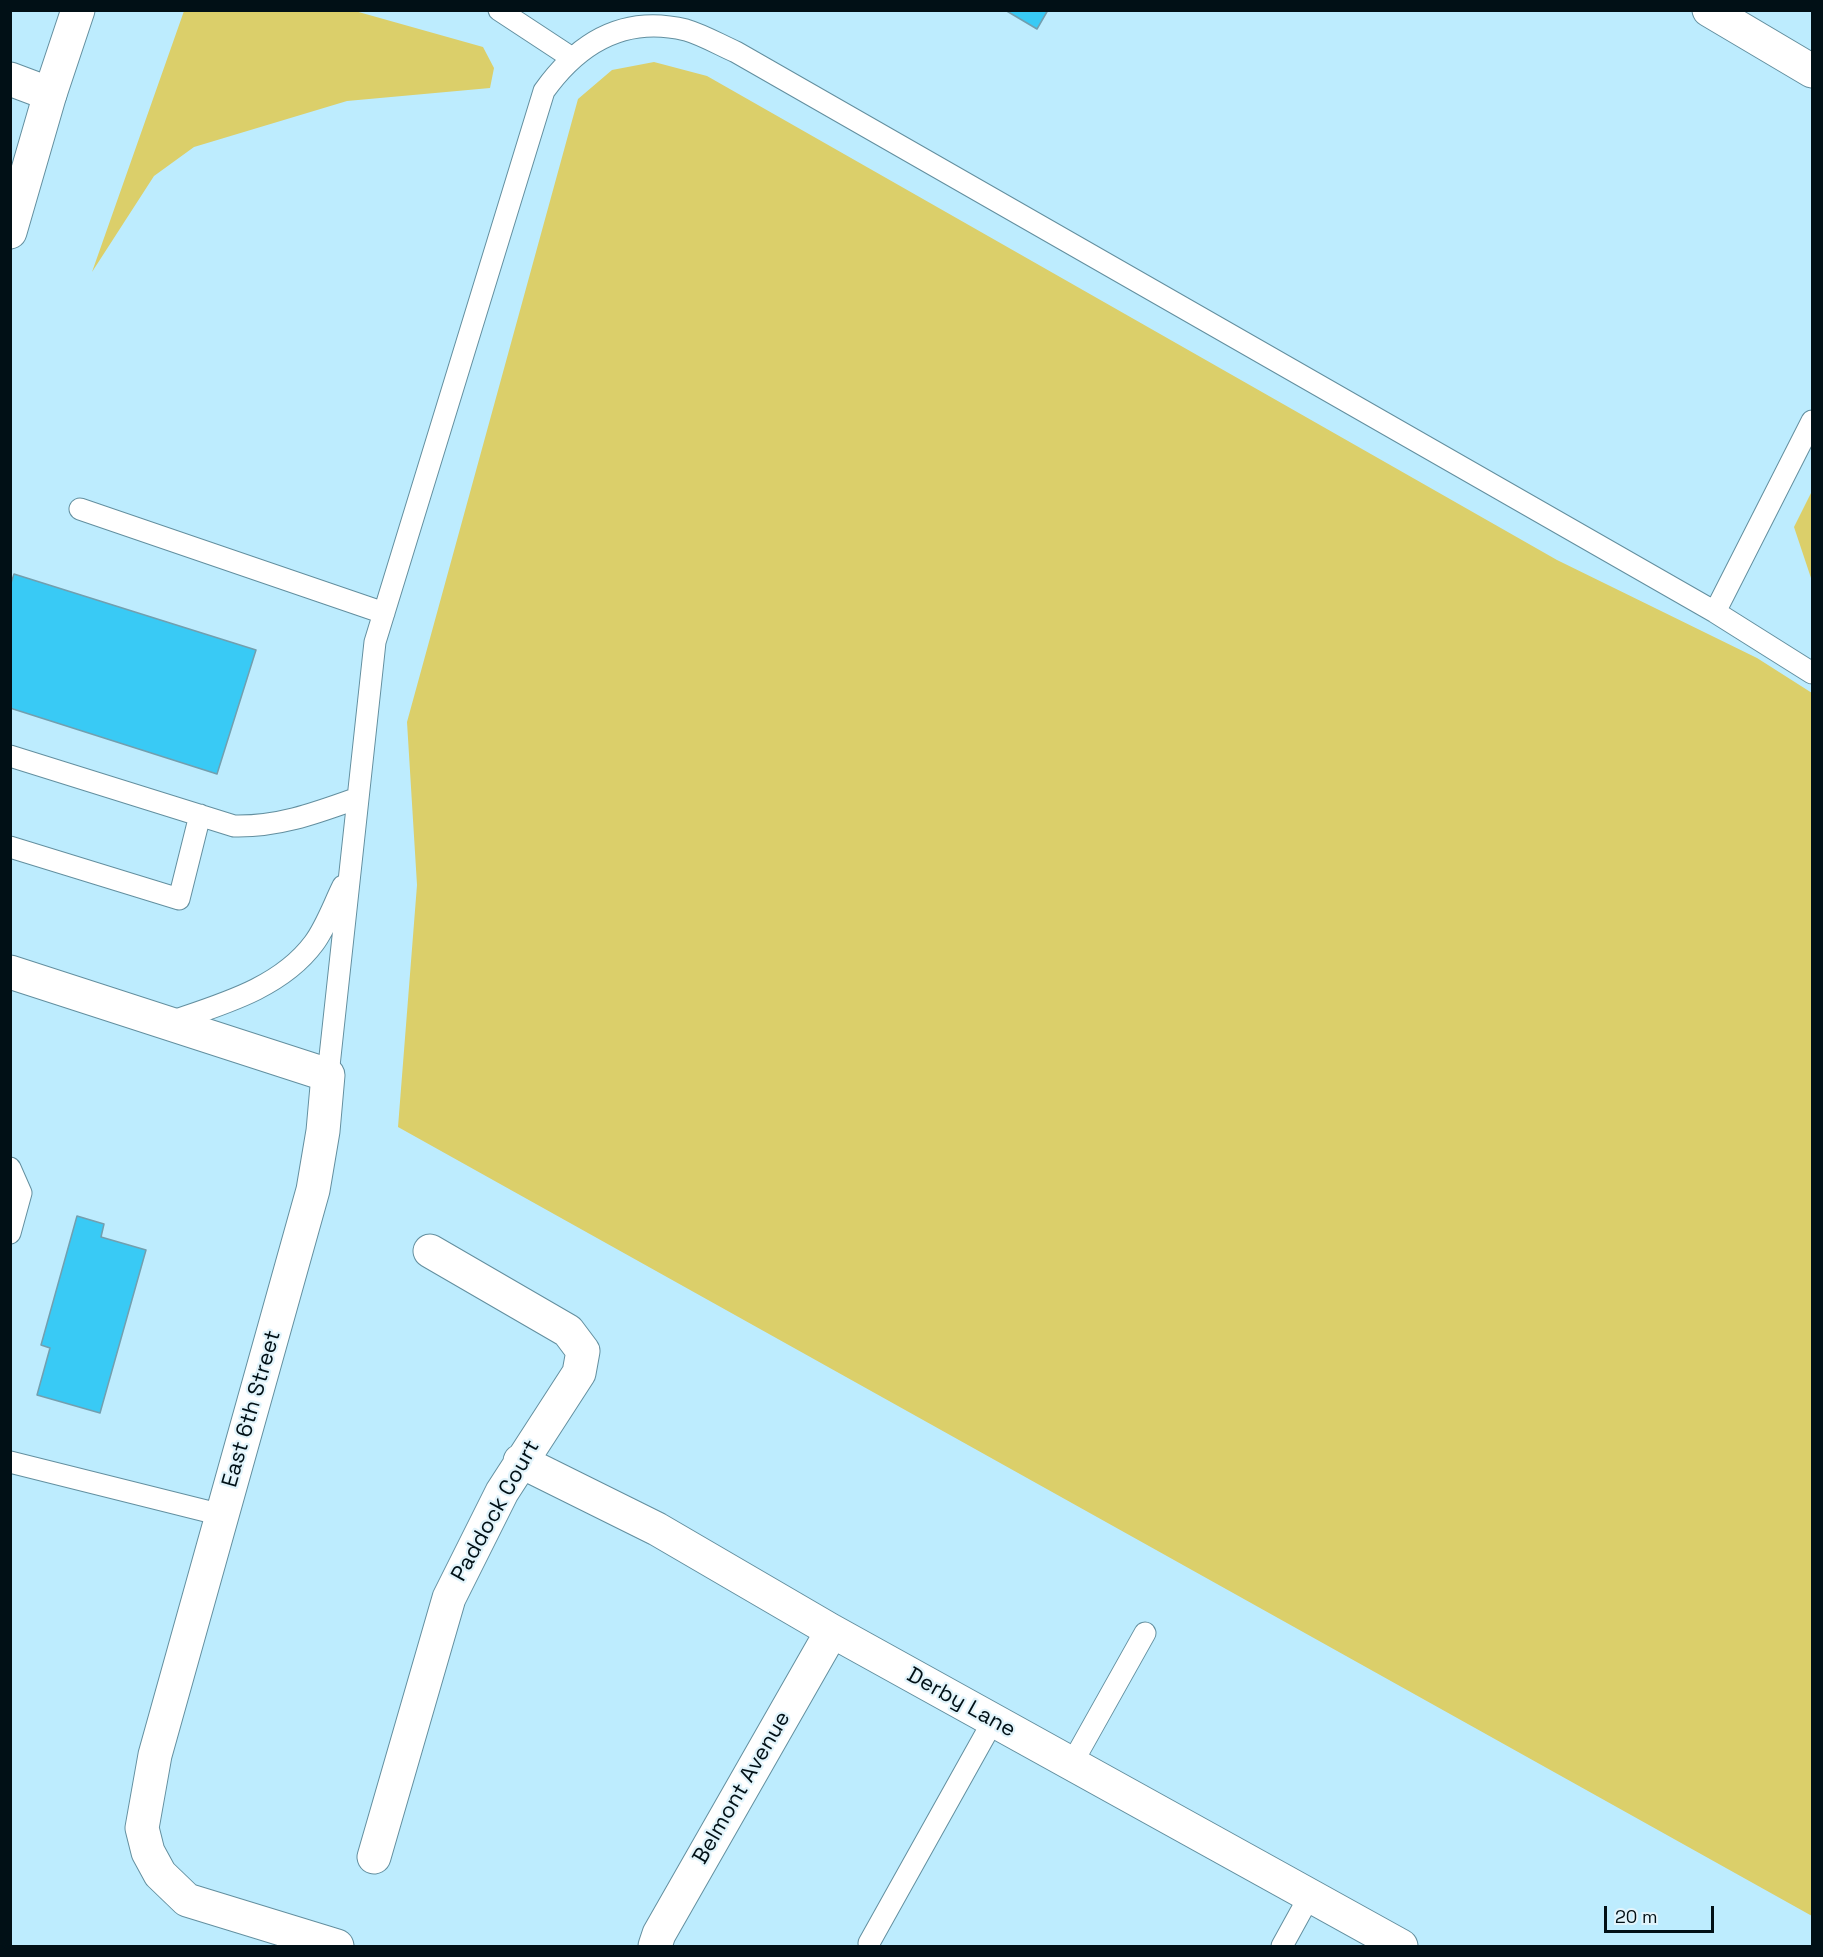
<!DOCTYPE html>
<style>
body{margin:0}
#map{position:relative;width:1823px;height:1957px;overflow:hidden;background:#bdecfe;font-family:"Space Grotesk",sans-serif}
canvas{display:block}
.frame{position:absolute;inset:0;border:12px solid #011016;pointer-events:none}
.scale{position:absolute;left:1604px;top:1906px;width:110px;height:27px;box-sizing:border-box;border:3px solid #011016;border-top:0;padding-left:8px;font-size:18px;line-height:21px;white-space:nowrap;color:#011016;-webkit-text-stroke:4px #e2f4fb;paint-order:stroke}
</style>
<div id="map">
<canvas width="1823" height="1957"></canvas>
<div class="frame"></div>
<div class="scale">20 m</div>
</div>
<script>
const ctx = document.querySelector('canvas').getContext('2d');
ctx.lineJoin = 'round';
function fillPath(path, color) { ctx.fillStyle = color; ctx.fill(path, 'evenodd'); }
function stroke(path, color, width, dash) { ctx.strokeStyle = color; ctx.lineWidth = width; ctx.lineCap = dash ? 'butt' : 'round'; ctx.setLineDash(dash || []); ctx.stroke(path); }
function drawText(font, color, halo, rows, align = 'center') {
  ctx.font = font + ' "Space Grotesk",sans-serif'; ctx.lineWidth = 4.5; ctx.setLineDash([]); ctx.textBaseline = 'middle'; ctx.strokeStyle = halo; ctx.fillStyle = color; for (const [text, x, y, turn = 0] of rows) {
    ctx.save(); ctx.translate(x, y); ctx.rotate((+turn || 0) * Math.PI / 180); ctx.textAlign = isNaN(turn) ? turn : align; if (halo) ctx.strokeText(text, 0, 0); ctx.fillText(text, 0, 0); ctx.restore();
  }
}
fillPath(new Path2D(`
 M184,11H355L483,47L494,68L490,88L347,101L194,147L154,176L92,272Z
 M654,62L707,76L1557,560L1757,658L1812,693V1916L398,1127L417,885L407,722L578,99L612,70Z
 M1812,491V581L1794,527Z`), '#dbcf6a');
const building = new Path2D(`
 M1005,10H1048L1037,29Z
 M14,574L256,650L217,774L10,708V586Z
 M77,1216L104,1224L101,1237L146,1250L100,1413L37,1395L50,1348L41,1345Z`);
fillPath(building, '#39caf5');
stroke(building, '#729faf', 1.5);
const lane = new Path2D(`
 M499,10L572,58
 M80,509L384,613
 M1715,612L1812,421
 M10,756L234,826C279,827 316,813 358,798
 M10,847L179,899L200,815
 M167,1023C219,1005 280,989 314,943C326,927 334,904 343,886
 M328,1075L375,642L544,91C579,42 625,15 686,30C703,35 720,45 736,52L1715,612L1812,673
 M10,1168L21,1193L10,1233
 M10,1462L222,1515
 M1071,1765L1145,1633
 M869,1943L993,1721
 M1282,1946L1309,1897`);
const street = new Path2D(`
 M10,79L50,94
 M10,972L328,1075L323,1131L313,1190L155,1755L142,1828L148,1852L160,1874L187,1900L337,1946
 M520,1461L657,1529L832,1631L1401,1946
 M374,1857L449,1598L502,1492L579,1373L583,1351L568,1331L430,1251
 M655,1946L659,1934L832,1631`);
const secondary = new Path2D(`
 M1709,10L1812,71`);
const primary = new Path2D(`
 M10,232L50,94L78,10`);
stroke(lane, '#638f9f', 23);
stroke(street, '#638f9f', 35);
stroke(secondary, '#638f9f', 35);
stroke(primary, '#638f9f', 35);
stroke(lane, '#fff', 21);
stroke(street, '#fff', 33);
stroke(secondary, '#fff', 33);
stroke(primary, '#fff', 33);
drawText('22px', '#011016', '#e2f4fb', [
 ["East 6th Street",252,1409,-74],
 ["Paddock Court",496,1511,-61],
 ["Derby Lane",961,1703,29],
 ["Belmont Avenue",742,1788,-60]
]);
</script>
